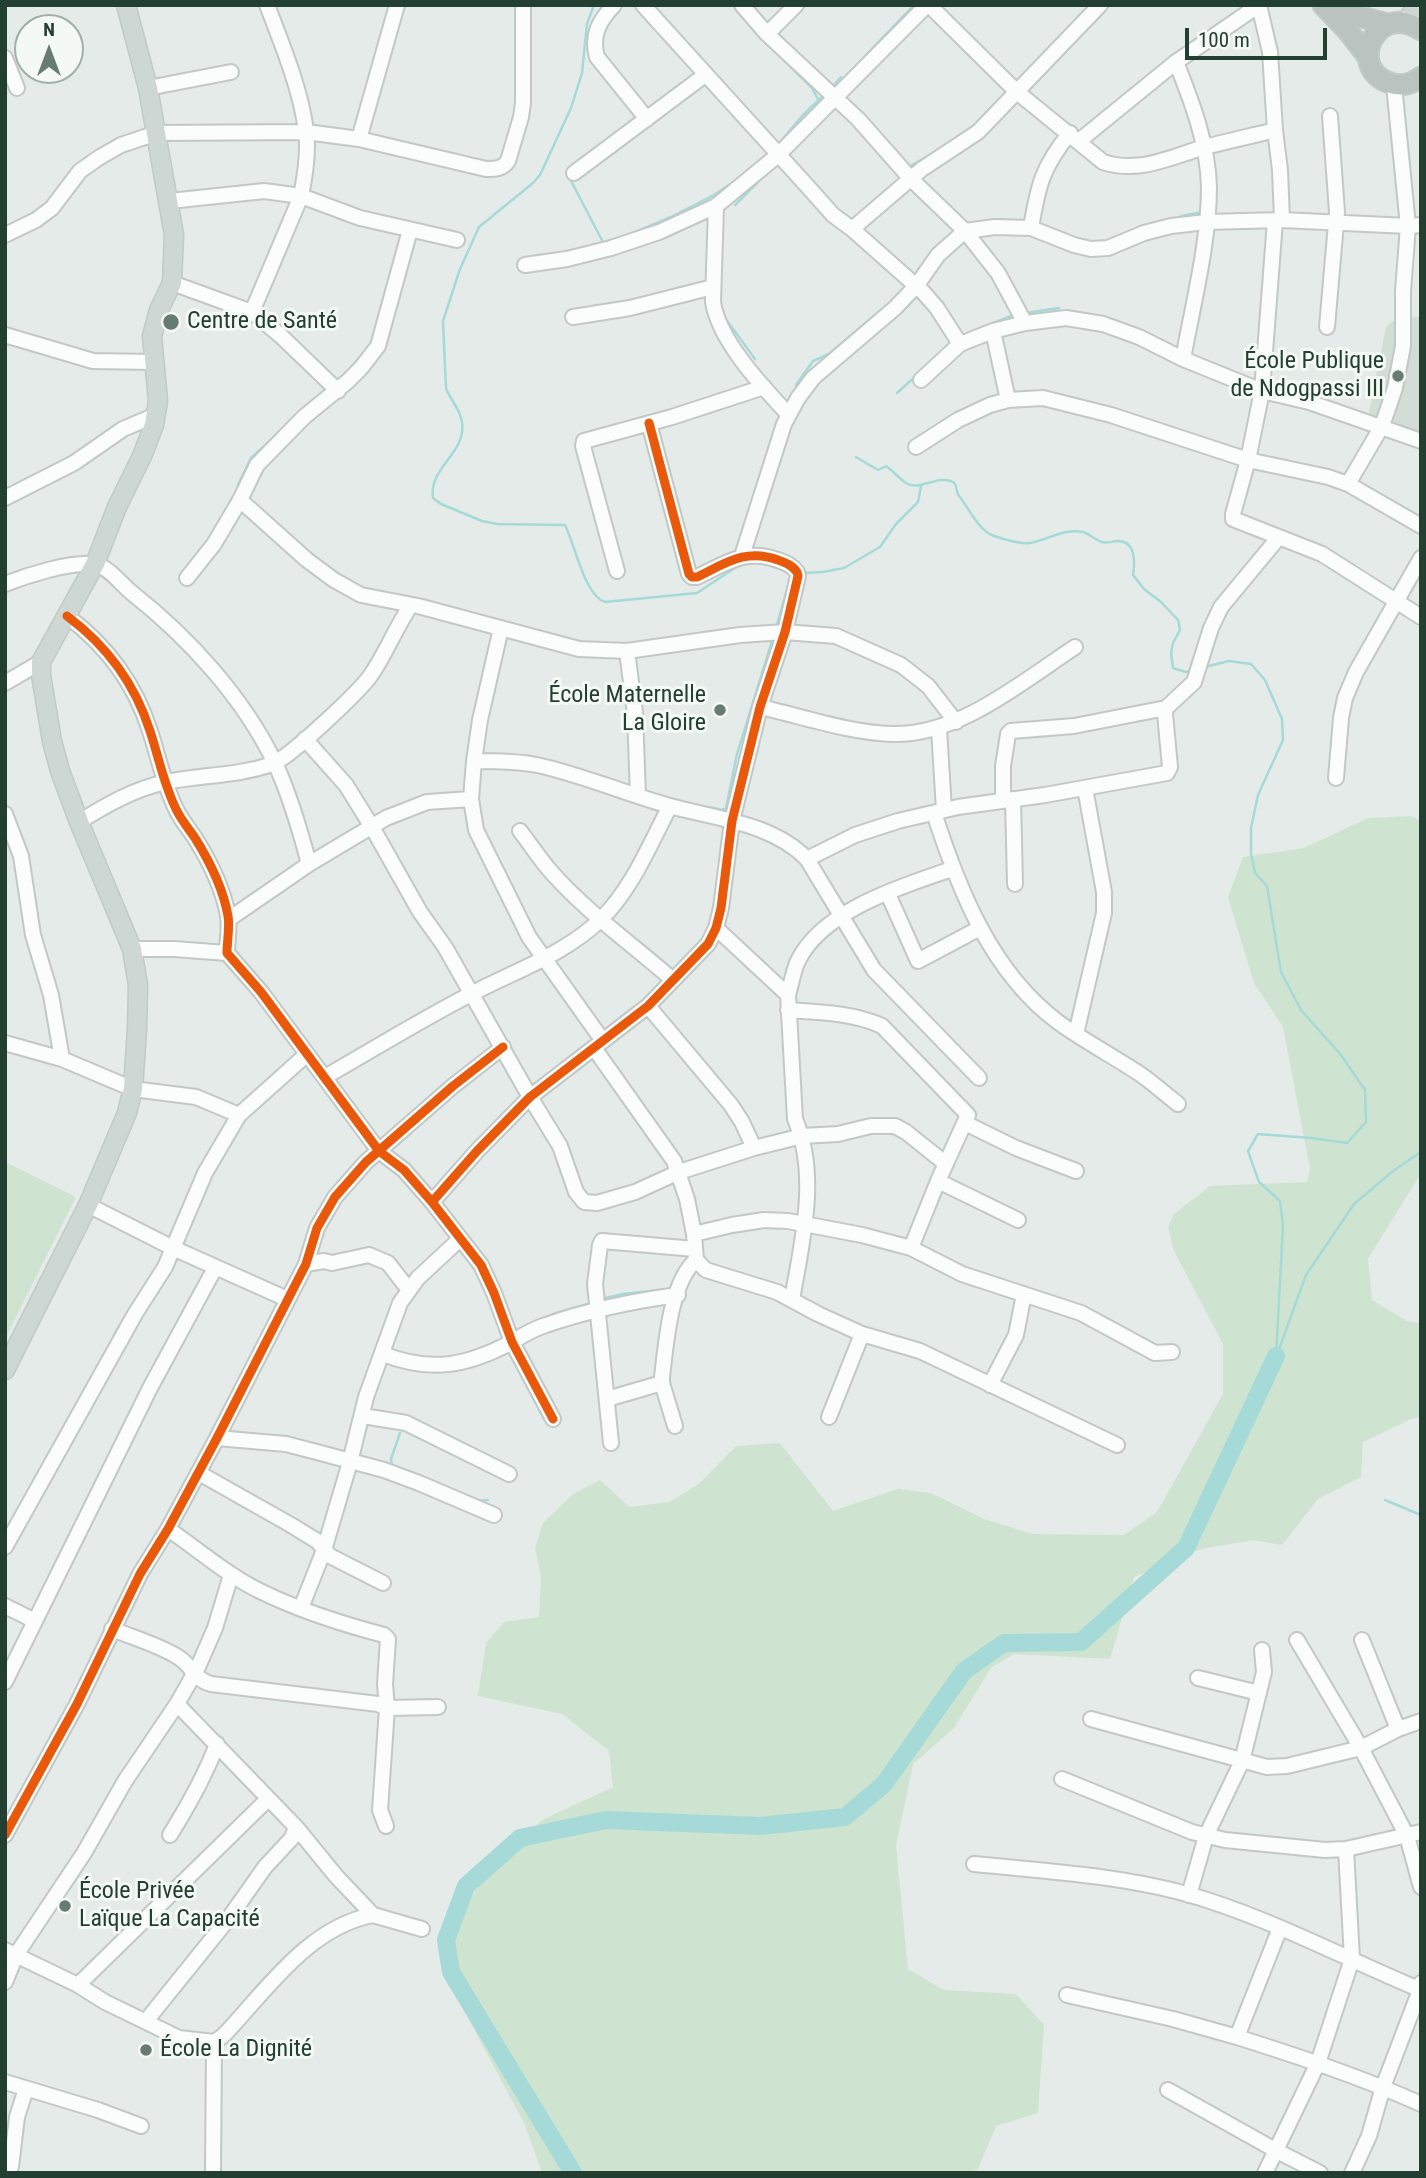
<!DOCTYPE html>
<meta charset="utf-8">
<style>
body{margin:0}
#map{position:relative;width:1426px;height:2178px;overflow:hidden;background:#e5ebe8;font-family:"Roboto Condensed",sans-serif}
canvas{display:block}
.frame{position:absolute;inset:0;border:7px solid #223f32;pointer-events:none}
.north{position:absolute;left:14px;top:14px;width:70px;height:70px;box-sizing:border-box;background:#f4f9f6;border:2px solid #a0afa8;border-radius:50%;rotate:0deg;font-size:19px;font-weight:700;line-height:28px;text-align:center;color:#223f32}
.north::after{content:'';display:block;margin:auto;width:24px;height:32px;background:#667b72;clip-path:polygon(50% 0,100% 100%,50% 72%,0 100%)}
.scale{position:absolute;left:1185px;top:28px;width:142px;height:32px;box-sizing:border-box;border:4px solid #223f32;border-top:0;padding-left:9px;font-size:21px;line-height:24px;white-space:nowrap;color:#223f32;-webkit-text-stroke:5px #f4f9f6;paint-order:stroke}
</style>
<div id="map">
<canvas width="1426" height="2178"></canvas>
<div class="frame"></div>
<div class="north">N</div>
<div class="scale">100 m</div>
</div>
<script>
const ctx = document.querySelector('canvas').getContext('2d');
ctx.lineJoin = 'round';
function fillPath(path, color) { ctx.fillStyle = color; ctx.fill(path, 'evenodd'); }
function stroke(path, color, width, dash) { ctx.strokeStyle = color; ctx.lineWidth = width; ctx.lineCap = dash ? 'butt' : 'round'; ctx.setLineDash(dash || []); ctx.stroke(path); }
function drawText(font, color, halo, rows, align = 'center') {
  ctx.font = font + ' "Roboto Condensed",sans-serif'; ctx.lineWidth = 6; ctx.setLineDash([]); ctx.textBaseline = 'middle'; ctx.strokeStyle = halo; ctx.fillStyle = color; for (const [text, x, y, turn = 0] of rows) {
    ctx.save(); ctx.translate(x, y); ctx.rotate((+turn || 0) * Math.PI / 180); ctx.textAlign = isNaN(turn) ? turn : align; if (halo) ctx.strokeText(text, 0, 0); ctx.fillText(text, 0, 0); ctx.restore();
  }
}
fillPath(new Path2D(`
 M1421,316V437L1368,417L1386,327L1393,321Z`), '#d3dcd7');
fillPath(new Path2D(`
 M1411,816L1421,821V1173L1368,1259L1372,1300L1407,1321L1421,1323V1417L1411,1419L1363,1442L1361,1477L1318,1499L1282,1545L1253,1540L1201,1549L1134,1577L1110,1659L1014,1654L991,1668L954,1728L913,1764L896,1846L908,1969L944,1990L1016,1994L1044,2025L1038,2113L996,2126L978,2169L970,2173H542L525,2125L445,1975L454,1918L496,1865L542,1820L613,1787L609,1751L562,1714L478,1696L486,1643L504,1622L539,1617L541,1576L535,1548L543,1523L573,1494L600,1480L629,1507L669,1502L699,1484L736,1446L780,1443L833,1511L898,1489L931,1493L984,1519L1033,1534L1124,1535L1157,1512L1223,1394V1344L1174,1251L1168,1227L1174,1214L1210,1186L1307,1182L1310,1169L1283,1027L1254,983L1228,897L1243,857L1304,848L1368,818Z
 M5,1162L76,1197L5,1339Z`), '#cee4d1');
stroke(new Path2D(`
 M594,5L587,24L582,73L571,108L540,175L533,183L479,227L460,269L443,321L446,388C450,400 460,408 462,422C467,453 428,468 433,498L441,504L482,521L497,524L565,525C575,544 584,595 605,602L697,593L738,566
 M733,5L738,11
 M866,55L914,5
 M783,59L812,88L819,101
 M831,88L841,77
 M969,129L977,123
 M616,133L635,119
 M781,141L802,116L824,95
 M912,165L930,155
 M569,177L605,246
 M714,195L732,183
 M735,205L771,169
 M1181,216L1203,212
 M626,236L671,217L712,196
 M1026,313L1059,308
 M725,318L755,359
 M961,336L1016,314
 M343,376L361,356
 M796,385L813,361L829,354L887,305
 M897,393L918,374
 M856,457L878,470L886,466C893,471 899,478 906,483C920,492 937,474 953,482C958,485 955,491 959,496C969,508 978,530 994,536C1003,539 1021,544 1030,543C1047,540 1065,528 1083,532C1090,534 1095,540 1102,542C1108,544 1112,541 1118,541C1136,541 1135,563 1133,575L1144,589L1161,602L1178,620L1180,630L1173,643L1171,653L1173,668L1186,672L1191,671
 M238,485L251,458L281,431
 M228,508L232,498
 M239,513H243L254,521
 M281,527L302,546
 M767,564L790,573
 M326,565L346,579
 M803,573L823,572L844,568L880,547L896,524L918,502L921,486
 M429,616L450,622
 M776,628L790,579
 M539,645L563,652
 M1205,667L1229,661L1251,664L1265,680L1282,719L1283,740L1258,795L1251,828V854L1255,873L1267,886L1281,972L1301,1010L1341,1055L1365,1090L1366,1122L1347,1143L1311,1138L1258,1134L1248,1151L1259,1182L1280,1201L1283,1226L1276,1356
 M709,807L722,810L726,808L737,754L772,641V639L770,640
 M603,1303L605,1298L623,1294L669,1289
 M534,1322L556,1313L591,1303
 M114,1335L129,1310
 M1278,1352L1306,1275L1354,1204L1393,1171L1421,1152
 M392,1466L391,1459L400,1433
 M1385,1500L1421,1515
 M476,1501L488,1500
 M1283,1937L1309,1948`), '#a5dad8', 2.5);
stroke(new Path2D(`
 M573,2173L451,1972L446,1940L466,1886L520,1838L606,1820L760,1826L845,1817L884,1784L964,1671L1004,1643L1081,1642L1186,1548L1276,1356`), '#a5dad8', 18);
const minor = new Path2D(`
 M614,5C599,21 591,35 597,57L647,119
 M643,5L809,188L833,215L852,229L922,169L978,132L1100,5
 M742,5L767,34L858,119L911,179L965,231L998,273L1025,323
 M929,5L1017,92L1103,162C1139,174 1170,157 1205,147C1228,141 1251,136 1275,130
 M1259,5L1270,52L1275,130L1280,170L1282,220
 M767,34L796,5
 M5,58L17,88
 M1176,62C1192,102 1208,144 1209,187C1209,242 1193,304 1183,359
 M148,88L231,72
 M359,139L397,5
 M1079,141L1176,62L1259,5
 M574,173L705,75
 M170,201L264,191L301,196L360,218L457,240
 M716,206L713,302C719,341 762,386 788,414
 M1275,221L1262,391L1248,460L1233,514V519L1322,554L1421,617
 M1031,228C1038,186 1042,167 1070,133
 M852,229L923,292L937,308L960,344
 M5,235L36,220L52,208L80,171L100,157L121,145L157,133L306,132L359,139L486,169C496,169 502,169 508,161L521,117L523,103V5
 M525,265L567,259L611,248L659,232L716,206L778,155L927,5
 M172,283L252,312L281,336L338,391
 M252,312L301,196C305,176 309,151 306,131C301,90 282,44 267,5
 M573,317L630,308L713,287
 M1327,327L1337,212L1330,116
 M993,331L1008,400
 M5,335L93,361L153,362
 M921,380L960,344L993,331L1025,323L1066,318L1103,324L1139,337L1183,359L1262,391L1309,402L1421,441
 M916,447L958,420L990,405L1008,400L1043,398L1111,415L1248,460L1328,477L1348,484L1421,526
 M1348,484L1382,426L1395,388L1403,346V291L1408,226L1394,85
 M5,498L74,463L123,429L156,415
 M240,500L307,560L334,580L361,595L418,606L579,649L627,651L740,635L785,632L836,636L901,665L928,686L956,722
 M742,556L784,424L798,398L813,378L895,308L917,285L938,255L965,231L995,227L1031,228L1074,245L1091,249L1108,248L1144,233L1171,226L1207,222L1282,220L1408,226L1421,225
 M617,571L583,446L584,441L672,417L764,387
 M187,578L214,544L240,500L257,465L304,417L348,381L361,368L378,346L410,230
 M5,584C28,575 69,562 94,564C108,566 121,584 132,593C189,638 243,697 275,763C290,795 300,830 309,864
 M67,616C106,645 135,684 150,731C159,758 164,786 177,811C182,821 189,829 195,838C210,862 223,887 228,916C230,927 227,941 227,953L261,992L379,1151L404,1170L432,1202L481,1265L494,1293L512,1342L553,1419
 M501,628L480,720L474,761L471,799L476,830L529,937L603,1041
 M627,651L635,713L638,796
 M5,683L41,662
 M760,707C801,716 850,733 892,734C958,736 1022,682 1075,647
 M939,729L944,810
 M305,739L346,785L372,827L420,912L445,947L530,1097L560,1146L576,1192L584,1202L597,1203L635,1192L679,1172L754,1148L802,1136L838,1134L871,1126H895L906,1132L946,1164
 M474,761C495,761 517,761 537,765C583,775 626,794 670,806C717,819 772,823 807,859L874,970L979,1078
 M1336,778L1341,718L1345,698L1356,672L1421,558
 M1013,799L1015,884
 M1003,801V766L1008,734L1011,731L1074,726L1166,708
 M934,813C959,890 991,972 1058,1022C1084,1041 1113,1056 1140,1074C1153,1083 1165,1094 1178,1104
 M5,814L21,856L33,935L51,995L62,1059
 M79,822C106,805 134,789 166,782C201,775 238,776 272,764C289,758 360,691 371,675C386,653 396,627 411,605
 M520,831C531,845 541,861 553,874C589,914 633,945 673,980
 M807,859L855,835L898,821L958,807L1045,795L1167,773L1170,767L1165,714L1166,708L1194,682L1211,628L1221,607L1279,537
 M888,894L918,961L980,928
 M229,919L309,864L386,818L427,802L471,799
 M716,928L788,995L795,1119C819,1176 802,1241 792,1300
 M132,949H174L227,953
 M788,995C791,985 793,973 797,963C820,911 902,886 952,869
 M648,1006L731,1105L742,1122L754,1148
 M788,1010C820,1012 853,1013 882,1026L968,1115L938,1181L911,1248
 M1076,1034L1104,913V892L1085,788
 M5,1043L62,1059L133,1089L196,1097L239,1115
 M594,1048L674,1161L687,1199L694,1234L696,1260C670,1283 666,1344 662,1377V1383L675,1426
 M325,1077C374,1049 422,1019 473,993C515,971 567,953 601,919C632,889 650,844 670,806
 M965,1123L1016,1148L1076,1171
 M938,1181L1018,1220
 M432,1202L477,1151L530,1097L648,1006L708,944L716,928L721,908L732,821L760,707L785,632L798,576L797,572C792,565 786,563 778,560C746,548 726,563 697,577H692L689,574L649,423
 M88,1205L173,1248L287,1299
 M694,1234L732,1225L764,1220L788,1221L862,1235L911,1248L962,1274L1081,1313L1155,1353L1172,1352
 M696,1260L706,1270L777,1292L818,1314L862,1334L920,1351L1117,1445
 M306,1264L324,1261L332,1263L369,1255L388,1263L409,1290
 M383,1354C431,1373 467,1366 512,1342C523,1335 533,1329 546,1325C589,1310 633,1301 678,1295
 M990,1385L1016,1335L1024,1294
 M607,1399L662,1383
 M363,1416L406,1423L509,1474
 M829,1417L862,1334
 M217,1438L286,1444L313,1451L384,1470L419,1483L494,1515
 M611,1443L595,1284L600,1245L602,1241L695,1249
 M199,1473L291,1525L317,1541L330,1556L383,1583
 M168,1529C199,1550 228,1576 262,1592C301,1611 342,1624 384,1635L388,1639L385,1684L387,1708L380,1810L386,1826
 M5,1547L135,1314L165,1267L205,1173L239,1115L306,1055
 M5,1606L35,1621
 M301,1608L324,1550L350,1462L366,1397L400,1303L418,1278L460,1239
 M112,1629C134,1638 159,1645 178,1657C193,1666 193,1679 211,1684L378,1704L387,1708L438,1707
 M1362,1640L1398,1729
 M1198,1678L1259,1693
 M5,1682L150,1388L215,1268
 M177,1704L296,1827L336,1876L373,1915L422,1929
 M1091,1719L1267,1767L1287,1766L1361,1748L1297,1640
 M1421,1721L1398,1729L1361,1748L1407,1836L1421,1887
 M1062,1779L1192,1832L1225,1840L1325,1850L1346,1849L1421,1832
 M5,1835L77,1704L140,1574L168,1529L217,1438L306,1264L317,1228L335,1197L366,1162L453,1086L503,1047
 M170,1835C188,1806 205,1776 217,1744
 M974,1864C1053,1872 1135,1876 1210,1901C1283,1925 1351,1961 1421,1990
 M1189,1895L1206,1836L1242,1761L1264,1672L1262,1650
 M1280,1928L1237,2037C1300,2057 1361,2077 1421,2104
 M5,1950L78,1985L105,2002L179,2038L214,2042L223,2036C266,1991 308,1927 373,1915
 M5,1982L16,1955L84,1853L125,1781L177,1704L198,1667L215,1628L231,1575
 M78,1985L268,1799
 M1067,1995L1173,2019L1237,2037
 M146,2021L229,1918L265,1867L292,1838L296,1827
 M5,2082L98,2110L141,2126
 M1168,2090L1277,2151L1320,2173
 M11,2167L17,2117L26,2089
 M213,2173L214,2042
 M1265,2173L1318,2063L1352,1959L1346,1849
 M1352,2173L1369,2136L1383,2087L1420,1990L1421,1983`);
const major = new Path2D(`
 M1405,23L1417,5
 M5,1370L88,1205L127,1113L133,1089L137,1029L138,985L132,949L79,822L60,771L52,741L41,675V662L95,564L117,507L142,456L154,425L158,401L152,336L159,310L172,283L174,235L148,88L126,5`);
const highway = new Path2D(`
 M1323,5L1347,30L1368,57
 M1342,5L1358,16L1388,24
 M1421,30C1377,0 1345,68 1390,83C1401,87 1412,84 1421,77`);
stroke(minor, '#c2c8c5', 18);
stroke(major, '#c1cac6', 21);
stroke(highway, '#c1cac6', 23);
stroke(minor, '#fbfcfc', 14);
stroke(major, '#ced7d3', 18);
stroke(highway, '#bac3c0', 19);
stroke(new Path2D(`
 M67,616C106,645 135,684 150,731C159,758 164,786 177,811C182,821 189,829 195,838C210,862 223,887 228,916C230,927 227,941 227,953L261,992L379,1151L404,1170L432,1202L481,1265L494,1293L512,1342L553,1419
 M432,1202L477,1151L530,1097L648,1006L708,944L716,928L721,908L732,821L760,707L785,632L798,576L797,572C792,565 786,563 778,560C746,548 726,563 697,577H692L689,574L649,423
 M5,1835L77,1704L140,1574L168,1529L217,1438L306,1264L317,1228L335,1197L366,1162L453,1086L503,1047`), '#e8590c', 9);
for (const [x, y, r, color] of [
 [171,322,9,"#667b72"],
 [1398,376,7,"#667b72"],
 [720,710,7,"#667b72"],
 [65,1906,7,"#667b72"],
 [146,2050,7,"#667b72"]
]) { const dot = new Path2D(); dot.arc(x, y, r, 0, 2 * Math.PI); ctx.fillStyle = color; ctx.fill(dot); stroke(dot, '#f4f9f6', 2.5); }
drawText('24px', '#223f32', '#f4f9f6', [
 ["Centre de Santé",187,322],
 ["École Publique",1384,362,"right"],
 ["de Ndogpassi III",1384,390,"right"],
 ["École Maternelle",706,696,"right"],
 ["La Gloire",706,724,"right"],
 ["École Privée",79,1892],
 ["Laïque La Capacité",79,1920],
 ["École La Dignité",160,2050]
], 'left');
</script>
